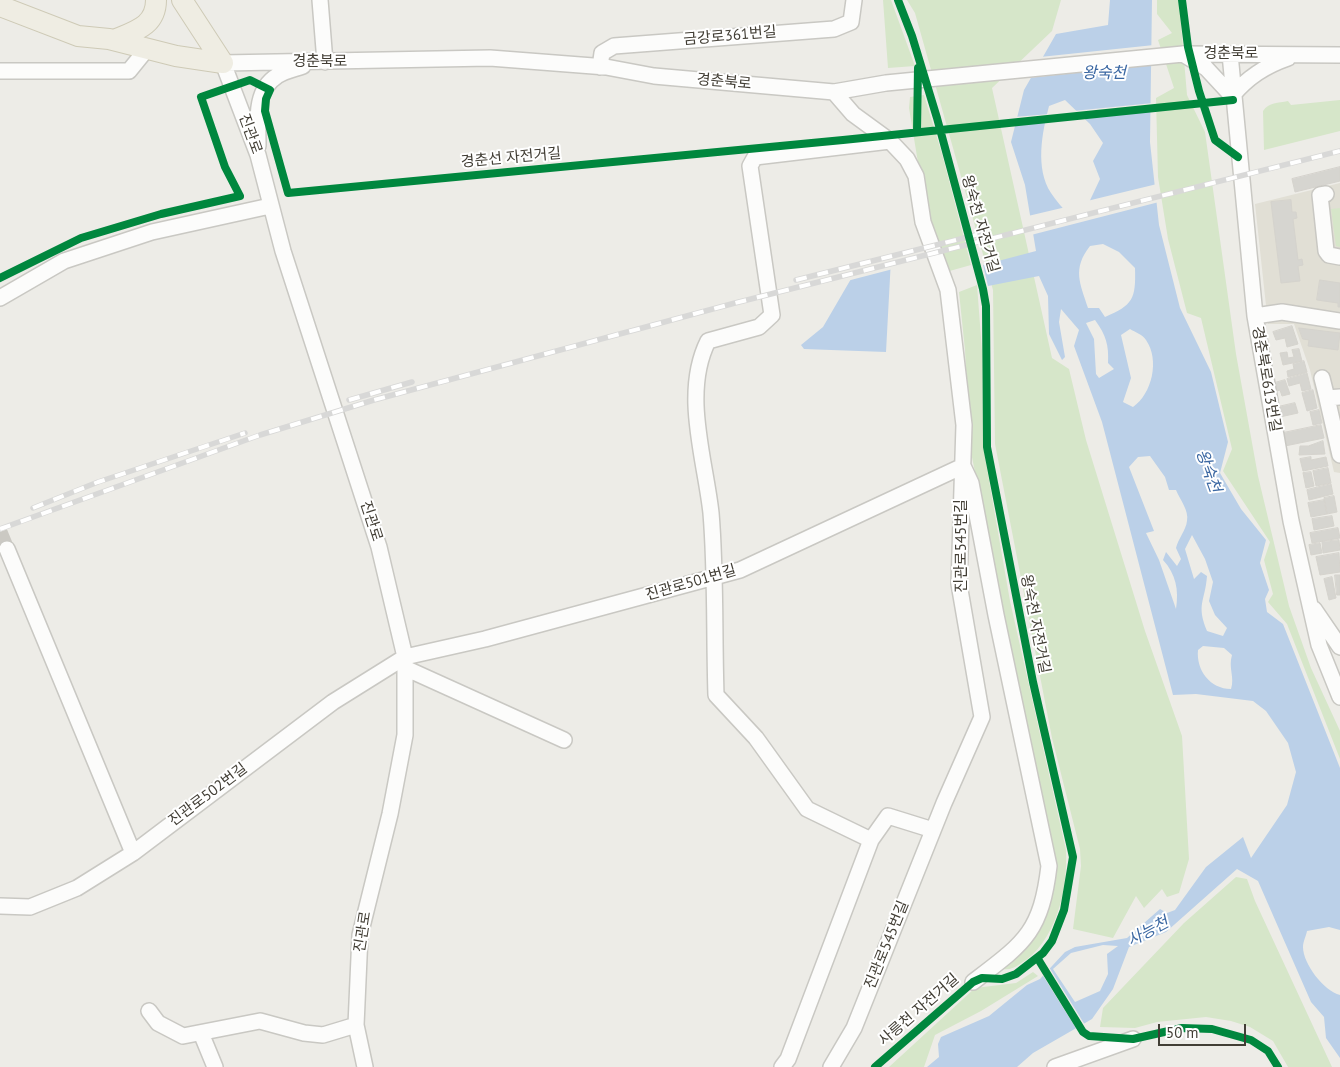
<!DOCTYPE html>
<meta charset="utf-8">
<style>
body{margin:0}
#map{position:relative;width:1340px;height:1067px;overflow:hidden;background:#edece7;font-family:"PT Sans",sans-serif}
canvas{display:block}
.scale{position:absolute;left:1158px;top:1024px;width:88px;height:22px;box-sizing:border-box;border:2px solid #423e35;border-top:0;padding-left:6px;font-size:15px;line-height:18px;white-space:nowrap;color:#423e35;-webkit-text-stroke:4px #fff;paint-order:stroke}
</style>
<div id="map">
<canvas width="1340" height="1067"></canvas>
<div class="scale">50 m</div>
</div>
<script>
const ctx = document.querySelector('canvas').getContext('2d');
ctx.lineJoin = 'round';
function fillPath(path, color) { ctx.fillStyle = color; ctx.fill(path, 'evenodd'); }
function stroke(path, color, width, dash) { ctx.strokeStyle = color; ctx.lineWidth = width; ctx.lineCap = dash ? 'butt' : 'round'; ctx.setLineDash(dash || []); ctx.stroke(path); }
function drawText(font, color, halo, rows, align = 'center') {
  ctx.font = font + ' "PT Sans","Noto Sans KR",sans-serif'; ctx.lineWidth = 4; ctx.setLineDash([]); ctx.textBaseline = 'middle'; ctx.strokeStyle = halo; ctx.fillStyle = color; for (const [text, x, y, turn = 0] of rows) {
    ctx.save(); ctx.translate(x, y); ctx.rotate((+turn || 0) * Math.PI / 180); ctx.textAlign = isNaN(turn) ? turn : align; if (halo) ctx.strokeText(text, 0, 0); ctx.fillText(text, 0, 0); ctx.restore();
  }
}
fillPath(new Path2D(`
 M1340,183V473L1334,472L1310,370L1294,324H1268L1255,204Z`), '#e1dfd5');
fillPath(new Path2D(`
 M883,0H891L915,66L888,68Z
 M907,0H1061L1052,31L992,88L1052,358L1069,369L1086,440L1145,631L1182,736L1189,859L1179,893L1167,897L1162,889L1144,908L1136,896L1113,938L1073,929L1081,866L1080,849L1052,738L995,444L993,290L915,13Z
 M1157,0H1179L1187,95L1205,132L1236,354L1258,476L1289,606L1311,668L1340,731V759L1287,624L1268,602L1273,594L1264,560L1270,542L1223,471L1232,449L1201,318L1187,313L1168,239L1158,177L1156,98L1174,88L1158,40L1172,33L1157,14Z
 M924,95L942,154L971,265L946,272L923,193L909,108L910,97Z
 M1340,100V131L1264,150L1263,111C1269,102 1278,103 1288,101L1291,105Z
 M1340,208V247L1336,246L1331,209Z
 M977,285L982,351L983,446L1010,601L1066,850C1068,889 1056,943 1020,964C1014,968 1010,970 1002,969L1032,942L1046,915L1053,866L970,447L965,350L959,292Z
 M1236,877L1247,879L1255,901L1332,1067H1288L1273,1041L1250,1027L1231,1021L1206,1017L1157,1022L1135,1028L1100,1027L1103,1008L1184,923Z
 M1033,972L1038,976L981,1011L935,1035L924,1067H889L975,988L1016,983Z`), '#d6e6c9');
fillPath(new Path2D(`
 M1110,0H1152L1150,142L1159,225L1180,308L1211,372L1228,442L1220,473L1241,509L1266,540L1260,563L1269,590L1265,599L1267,612L1283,624L1340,768V930L1329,927L1307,931C1306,936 1303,942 1303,947C1303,964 1324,991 1340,995V1058L1326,1038L1324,1017L1311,1002L1258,881L1237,869L1166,932L1129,947L1113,989L1092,1019L1033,1053L1017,1067H927L939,1057L938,1044L941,1037L989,1016L1027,985L1040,979L1065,952L1075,947L1127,938L1160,909L1167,913L1175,910L1206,867L1243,837L1251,858L1287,805L1296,772L1288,743L1266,711L1253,701L1196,694L1173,695L1102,422L1074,346L1079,330L1061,309L1059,322L1065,357L1062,360L1049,334L1048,296L1039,276L988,286L983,265L1036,251L1025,185L1011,142L1024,90L1056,34L1108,25ZM1065,100L1090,124L1103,143L1093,161L1100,179L1085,211L1069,215C1063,208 1056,201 1051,193C1035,168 1042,133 1049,106ZM1103,244L1119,252L1135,268C1136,299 1133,305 1105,317L1099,308H1088C1080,283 1072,269 1090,246ZM1095,320C1106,335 1109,345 1108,363L1114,369L1099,378L1096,374L1094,339L1086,323ZM1130,329C1135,332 1143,335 1146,340C1160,360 1152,394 1133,407L1123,402L1131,378L1121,335ZM1150,456L1165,477L1169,490H1176C1180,500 1189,510 1187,521C1186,530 1178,539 1176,548L1181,559L1177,566L1166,552L1163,560C1176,574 1179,590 1176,609L1159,560L1146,533L1154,531L1129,467L1138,457ZM1192,535L1205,559L1213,582L1209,601L1215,615L1227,628L1223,636L1207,631C1196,604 1205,602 1207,576L1201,572L1194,579L1185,549ZM1203,646L1224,648L1232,655C1228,668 1235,677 1231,689C1210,689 1196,670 1198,650ZM1103,945L1118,946L1107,954L1108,974L1100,991L1075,1002L1053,969L1071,953Z
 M891,259L886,352L804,349L801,345L823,327L862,260Z`), '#bbd0e8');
fillPath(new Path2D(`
 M1154,45L1153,65L1028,78L1040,57Z
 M1153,103V109L1078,117L1073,111Z
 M1050,114L1048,120L1013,123L1014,117Z
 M1157,184L1159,202L1031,235L1028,216L1066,207L1070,212L1084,209L1087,201Z
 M892,257L893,269L847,281L860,259Z
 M1049,967L1085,1025L1077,1030L1042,974Z`), '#edece7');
const building = new Path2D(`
 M1340,167V181L1295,192L1292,179Z
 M1291,200L1292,212H1296L1297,218L1293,219L1298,260L1302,259L1303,265L1298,266L1300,281L1281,283L1271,202Z
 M1320,280L1340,283V307H1338V303L1317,300Z
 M1292,326L1298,344L1287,347L1285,338L1276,340L1273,332Z
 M1299,328L1340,333L1338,350L1308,346L1309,340L1303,339Z
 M1299,349L1302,361L1283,365L1280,353L1287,352L1288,358L1294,357L1292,350Z
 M1304,361L1307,372L1288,377L1287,371L1294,369L1293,364Z
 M1307,373L1311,389L1302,391L1300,383L1289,386L1287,379Z
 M1285,380L1290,394L1282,396L1280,390L1273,392L1271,384Z
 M1313,390L1317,408L1307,411L1302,393Z
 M1295,403L1298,413L1280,417L1278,407Z
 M1319,410L1322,423L1313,425L1310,412Z
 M1321,425L1324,438L1285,446L1283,433Z
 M1323,441L1325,454L1299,455L1300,446H1308Z
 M1311,457V460L1326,457L1328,466L1303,471L1300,459Z
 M1328,468L1331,483L1316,486L1313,471Z
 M1311,472L1314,486L1306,488L1303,473Z
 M1331,484L1333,494L1309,500L1307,490Z
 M1334,496L1337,512L1327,514L1324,498Z
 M1324,500L1327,514L1311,517L1308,503Z
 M1332,516L1334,526L1314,530L1312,519Z
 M1338,528L1340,538L1312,543L1310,533Z
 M1339,540L1340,550L1323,553L1322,542Z
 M1320,543L1322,553L1311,555L1309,545Z
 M1339,553L1340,572L1320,575L1316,557Z
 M1335,575H1340V595H1337Z
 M1332,577L1336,598L1329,600L1324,579Z`);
fillPath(building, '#d6d5d0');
stroke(building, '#d5d3cd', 1);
stroke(new Path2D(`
 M0,532L7,549`), '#cbc9c3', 15, [15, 8]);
const minor = new Path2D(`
 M320,0L325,62
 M1183,54L1206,68L1232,96C1248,77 1265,66 1288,58
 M1230,54L1255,316L1291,521L1319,645L1340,697
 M600,67L602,53L614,46L834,29L851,22L854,0
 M0,71H129L146,50
 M258,146C258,123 254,90 277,76C284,71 295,69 303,66
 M1326,194L1320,195L1326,251L1329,255L1340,257
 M0,298L64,261L152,232L270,206
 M1255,316L1282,312L1340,321
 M1322,378L1327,398L1340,397
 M1327,398L1340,455
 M7,549L133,853
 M1314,609L1340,647
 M405,668L564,740
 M871,840L807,809L756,738L716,695C714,635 716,572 711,513C705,458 682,393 708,341L759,327L772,315L750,166L755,157L890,141
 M0,906L30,907L77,888L133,853L333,702L405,657L485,639L740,570L963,466L971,483L996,615L1049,866C1041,933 1024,943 973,982
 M149,1011L158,1023L183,1036L260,1021L304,1033L323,1035L356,1025
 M201,1033L215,1067
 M365,1067L356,1025L360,935L390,814L405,735V657L379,547L283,251L258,155L223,63L490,58L606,67L654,76L834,92L886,83L1183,54L1340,55
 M782,1067L788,1059L871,840L888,816L933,830
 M831,1067L854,1028L944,803L982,717L959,584L964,425L948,290L923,222L916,176L907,159L890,141L853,114L834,92
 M1055,1067L1133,1039`);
const major = new Path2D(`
 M182,0L223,63
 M0,6L78,36L109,39L176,56L223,63
 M114,40C135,31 156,26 156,0`);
stroke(minor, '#c9c8c3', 18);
stroke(major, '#cecab6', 22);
stroke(minor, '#fcfcfb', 15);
stroke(major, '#efede3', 20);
const rail = new Path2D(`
 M796,280L980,234
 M349,400L412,382
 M33,508L98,482L245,433
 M0,529L260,435L374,400L735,303L1340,151`);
stroke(rail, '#d8d8d7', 5.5);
stroke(rail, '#fff', 4, [11]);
stroke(new Path2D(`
 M1182,0L1188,47L1199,91L1215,140L1238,157
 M917,131L918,68
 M0,278L81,238L161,214L240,196L225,167L201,97L250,80L270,90L266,99L265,111L288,193L843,140L1233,100
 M1038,959L1083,1032L1089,1036L1133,1039L1182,1028L1212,1029L1251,1040L1268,1051L1278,1067
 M875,1067L973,982L982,978L1002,979L1016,974L1043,953L1052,941L1064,910L1073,857L1033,682L987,447L986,306L983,289L937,118L912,36L898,0`), '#00873e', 8);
drawText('15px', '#423e35', '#fff', [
 ["금강로361번길",730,36,-5],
 ["경춘북로",1231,54],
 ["경춘북로",320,62],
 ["경춘북로",724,82,5],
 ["진관로",250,134,70],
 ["경춘선 자전거길",511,158,-5],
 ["왕숙천 자전거길",980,224,74],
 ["경춘북로613번길",1266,379,80],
 ["진관로",371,521,72],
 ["진관로545번길",962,546,-90],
 ["진관로501번길",691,583,-16],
 ["왕숙천 자전거길",1035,624,79],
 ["진관로502번길",208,795,-37],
 ["진관로",363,932,-81],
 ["진관로545번길",887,945,-68],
 ["사릉천 자전거길",919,1010,-41]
]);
drawText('italic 16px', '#3a67a2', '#fff', [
 ["왕숙천",1104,73],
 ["왕숙천",1208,471,70],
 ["사능천",1148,932,-28]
]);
</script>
